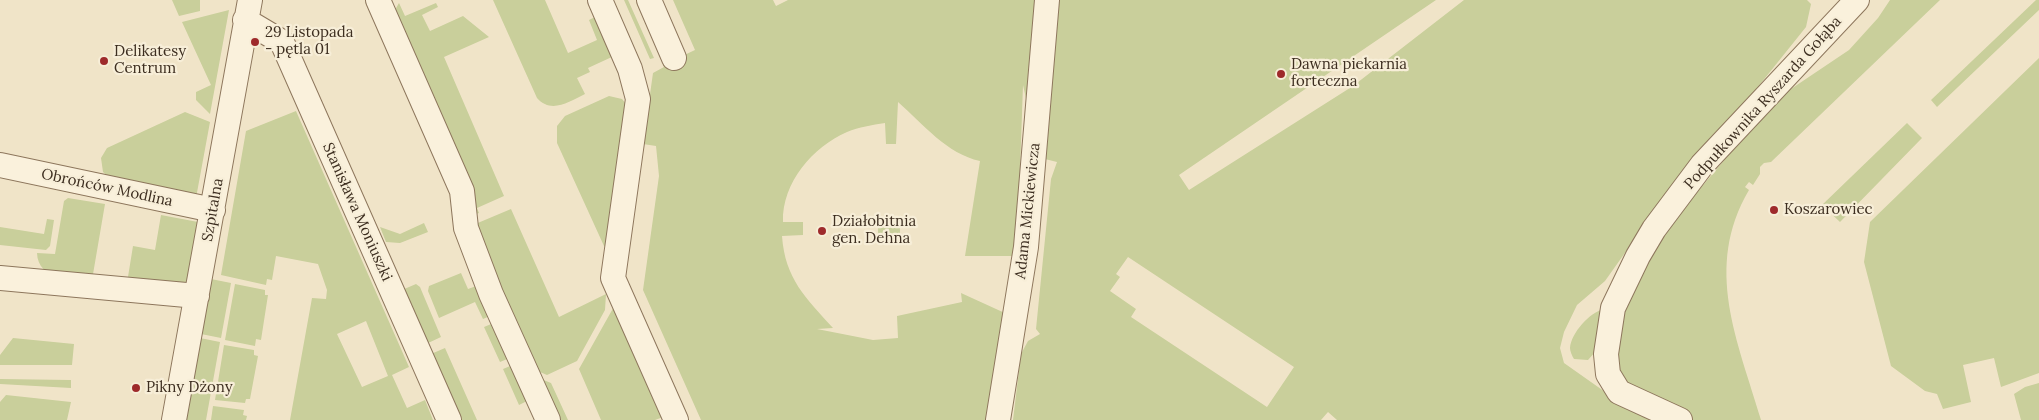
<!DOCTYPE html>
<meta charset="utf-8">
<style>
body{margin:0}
canvas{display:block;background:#f0e4c8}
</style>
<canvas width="2039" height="420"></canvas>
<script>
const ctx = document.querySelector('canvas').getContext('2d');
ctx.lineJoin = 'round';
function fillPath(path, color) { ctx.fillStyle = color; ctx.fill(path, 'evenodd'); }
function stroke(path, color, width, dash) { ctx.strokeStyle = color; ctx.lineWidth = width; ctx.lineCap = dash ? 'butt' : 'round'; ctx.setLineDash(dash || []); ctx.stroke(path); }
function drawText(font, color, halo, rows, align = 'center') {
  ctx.font = font + ' Lora,serif'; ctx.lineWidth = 4.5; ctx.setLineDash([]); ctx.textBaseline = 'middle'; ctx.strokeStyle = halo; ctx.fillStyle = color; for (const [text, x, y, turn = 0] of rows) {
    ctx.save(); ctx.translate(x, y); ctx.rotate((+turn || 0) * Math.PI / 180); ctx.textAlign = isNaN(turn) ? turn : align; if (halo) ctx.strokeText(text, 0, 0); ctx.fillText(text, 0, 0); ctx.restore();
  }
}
fillPath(new Path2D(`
 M172,0H200V11L179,16Z
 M493,0H545L568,53L597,40L589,20L597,16L614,56L588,68L590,72L577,78L585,94C569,102 551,114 537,98Z
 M624,0H628L654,58L650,59Z
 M673,0H773L776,6L788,0H1042L1027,103L1023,85L1017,256H965L980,161C947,154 923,124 898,102L896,144H886L885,123C872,125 859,127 847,132C813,147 782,182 783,222H803V235L782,236C785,279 806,298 833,328L817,329L873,340L898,338L897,316L962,302L961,293L1007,314L988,420H701L643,290L659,176L656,146L643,144L653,73L664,67L663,65L695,50Z
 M1055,0H1436L1179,175L1189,190L1353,86L1464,0H1807L1811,4L1806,27L1627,250L1605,281L1577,305L1564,332L1560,348L1564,363L1608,394L1667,420H1337L1328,412L1321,420H1013L1021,354L1028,341L1040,334L1036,329L1051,179L1057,162L1041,158ZM1128,257L1294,367L1267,407L1131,317L1136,309L1110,291L1120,277L1116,274Z
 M1890,0H1940L1771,162L1764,163L1760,167V174L1753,185L1749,182L1745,187L1749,190C1703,268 1738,341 1761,420H1689L1625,391L1613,351L1633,281L1671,223L1765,112L1785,93L1849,50L1878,18Z
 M2036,0H2039V10L1937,107L1931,100Z
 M399,3L405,16L436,3L438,7L422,15L430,31L463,16L489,37L444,57L504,196L477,208L479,213L473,215L395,10Z
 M229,10L210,114L196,100V92L211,85L182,22Z
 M2039,58V373L2001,387L1994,358L1963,365L1971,402L1943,409L1937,394L1925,391L1891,366L1864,262L1870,222Z
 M609,96L622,99L627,105L608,248L604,246L557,143V126L565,116Z
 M296,111L409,367L392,375L407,408L425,400L433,420H290L312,298L326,299L327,290L318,264L276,256L272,280L267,279L266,285L221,275L246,131ZM366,321L388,376L362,387L337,334Z
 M185,112L210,122L196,198L113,181L103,172L101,158L107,148Z
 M1907,123L1922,138L1840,222L1822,205Z
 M68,198L105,204L92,280C72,278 38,281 37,253L55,254L64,201Z
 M511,209L559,317L606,294L605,310L577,361L547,375L533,369L473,225Z
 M161,215L198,222L188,282L175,286L127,283L133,246L155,250Z
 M47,219L54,220L50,246L46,250L0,245V227L44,234Z
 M878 231a11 11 0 1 1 22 0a11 11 0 1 1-22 0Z
 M424,223L428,232L400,243L386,242L380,227L400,234Z
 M461,273L468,289L479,285L492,315L483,319L475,302L439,318L428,291L429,286Z
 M211,279L231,283L221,338L201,334Z
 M235,284L265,290V295H268L261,340L256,339L255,346L225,340Z
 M416,284L420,287L441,337L426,344L402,290Z
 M616,303L666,416L655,420H601L579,369Z
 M1604,309L1596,351L1588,360L1574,359C1572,356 1570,351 1570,348C1571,333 1590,312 1604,309Z
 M496,322L512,357L500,362L484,327Z
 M13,338L74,344L72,365H0V355Z
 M200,338L220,342L206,420H185Z
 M224,345L254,350V355L258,356L250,399H246L245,403L215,400Z
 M445,348L477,420H460L431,354Z
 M515,364L531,399L519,405L503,369Z
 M536,377L551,383L568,420H555Z
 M0,379L71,380V388L0,384Z
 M2039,383V420H2021L2014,394L2025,387Z
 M6,395L71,402L67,420H0V402Z
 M213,406L244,410L243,415L247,416L246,420H211Z`), '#c9cf9b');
const minor = new Path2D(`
 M378,0L462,191L466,228L491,294L548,420
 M600,0L630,69L638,99L613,278L676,420
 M649,0L674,58
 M245,20L282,42L449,420
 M0,165L213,210
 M0,278L197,296
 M174,420L250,0
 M998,420L1026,247L1047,0
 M1680,420L1619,392L1608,374L1606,354L1613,308L1638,256L1654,229L1702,165L1857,0`);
stroke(minor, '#8d765c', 26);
stroke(minor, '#faf1dc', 24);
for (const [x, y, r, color] of [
 [255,42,5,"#9e2a2b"],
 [104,61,5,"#9e2a2b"],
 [1281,74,5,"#9e2a2b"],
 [1774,210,5,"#9e2a2b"],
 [822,231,5,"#9e2a2b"],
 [136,388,5,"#9e2a2b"]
]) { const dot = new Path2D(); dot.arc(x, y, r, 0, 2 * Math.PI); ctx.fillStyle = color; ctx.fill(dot); stroke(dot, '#f7eed8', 2); }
drawText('15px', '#3d2e20', '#f7eed8', [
 ["29 Listopada",265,33],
 ["- pętla 01",265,50],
 ["Delikatesy",114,52],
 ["Centrum",114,69],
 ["Dawna piekarnia",1291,65],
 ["forteczna",1291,82],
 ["Koszarowiec",1784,210],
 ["Działobitnia",832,222],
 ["gen. Dehna",832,239],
 ["Pikny Dżony",146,388]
], 'left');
drawText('15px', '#3d2e20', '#f7eed8', [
 ["Podpułkownika Ryszarda Gołąba",1763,103,-48],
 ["Obrońców Modlina",107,188,12],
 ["Szpitalna",213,210,-80],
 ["Adama Mickiewicza",1028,211,-84],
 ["Stanisława Moniuszki",357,212,66]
]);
</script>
